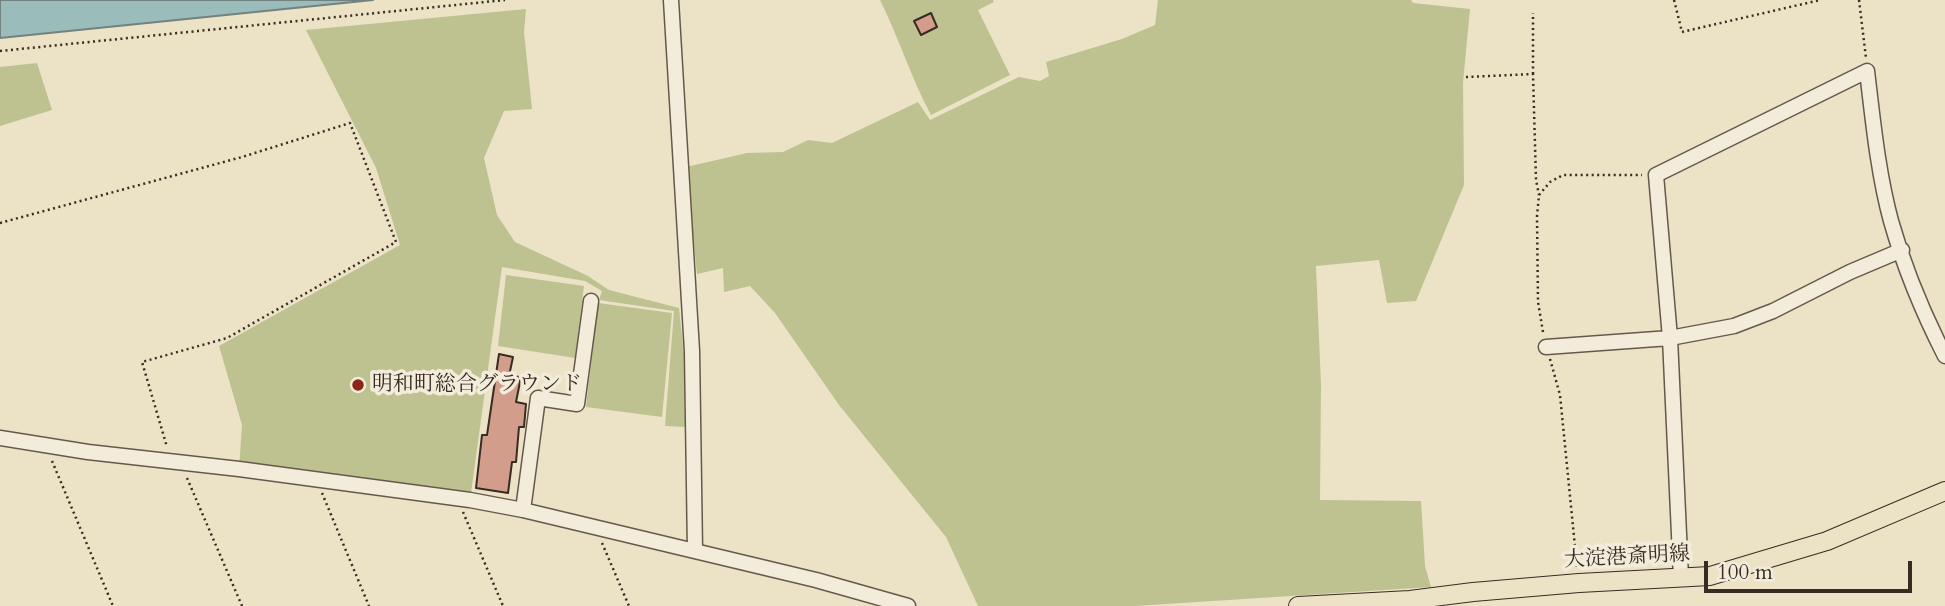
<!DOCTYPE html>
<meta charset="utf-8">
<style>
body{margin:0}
#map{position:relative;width:1945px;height:606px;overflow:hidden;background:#ece2c6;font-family:Cardo,serif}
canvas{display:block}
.scale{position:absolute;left:1704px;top:561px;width:208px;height:32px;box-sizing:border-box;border:4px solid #382b24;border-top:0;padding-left:9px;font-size:21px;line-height:24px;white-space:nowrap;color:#382b24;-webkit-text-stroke:5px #f3ecda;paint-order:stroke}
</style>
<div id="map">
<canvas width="1945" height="606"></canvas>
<div class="scale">100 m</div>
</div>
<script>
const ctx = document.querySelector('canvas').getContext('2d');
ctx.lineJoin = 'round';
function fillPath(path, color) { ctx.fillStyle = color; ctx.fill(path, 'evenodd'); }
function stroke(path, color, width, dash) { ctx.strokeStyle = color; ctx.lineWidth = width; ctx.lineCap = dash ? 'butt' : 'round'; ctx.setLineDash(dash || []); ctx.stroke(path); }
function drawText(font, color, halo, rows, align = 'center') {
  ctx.font = font + ' Cardo,"Noto Serif JP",serif'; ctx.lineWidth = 7; ctx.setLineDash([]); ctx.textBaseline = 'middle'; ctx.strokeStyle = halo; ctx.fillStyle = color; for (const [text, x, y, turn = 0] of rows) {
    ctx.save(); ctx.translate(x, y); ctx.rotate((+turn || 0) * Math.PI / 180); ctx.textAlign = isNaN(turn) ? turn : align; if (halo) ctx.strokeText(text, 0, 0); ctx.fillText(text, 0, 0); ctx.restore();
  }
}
fillPath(new Path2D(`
 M880,0H993L994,2L978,10L1010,75L931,115C911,78 899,38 880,0Z
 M1158,0H1411L1413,3L1470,9L1463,83L1464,185L1416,301L1387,303L1379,260L1316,266L1321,385L1320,500L1421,501L1425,566L1431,587L1135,606H978L946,537L839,405L775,313L750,286L724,292L723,268L697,274L686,167L747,153L783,152L808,140L832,143L918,102L930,120L1019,77L1040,81L1049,76L1046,62L1122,39L1155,25Z
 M526,9L524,32L532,109L504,111L484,158L497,215L515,242L588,276L609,290L679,308L684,354L685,427L665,426L674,311L599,300L602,291L585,281L502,267L470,500L239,469L242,425L219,346L400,245L376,168L306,30Z
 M37,63L52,110L0,126V67Z
 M506,275L584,286L575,358L498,346Z
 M598,303L672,313L662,417L586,407Z`), '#bec291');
const water = new Path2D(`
 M0,0H373L0,38Z`);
fillPath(water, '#9abcbb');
stroke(water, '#73827f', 2);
const building = new Path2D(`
 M931,13L937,27L921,35L914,21Z
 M499,354L513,357L509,376L521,377L516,402L526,404L524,427H519L516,462H512L508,493L476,488L482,435H487Z`);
fillPath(building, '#d39d8b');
stroke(building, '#382b24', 2);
const minor = new Path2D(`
 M671,0L692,351L695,551
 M1546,347L1670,338L1734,326L1773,311L1850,272L1902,250
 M0,438L88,452L239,469L470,500L523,510L816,580L908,606
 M523,510L538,398L577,404L591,301
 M1681,578L1670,338L1656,175L1867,71C1873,121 1878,173 1891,221C1904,267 1923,313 1945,356`);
const major = new Path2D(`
 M1298,606L1410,600L1473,592L1579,583L1710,576L1827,541L1945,491`);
stroke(minor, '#65594c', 17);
stroke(major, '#382b24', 20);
stroke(new Path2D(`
 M1674,0L1682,32L1820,0
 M1859,0L1866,58
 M0,51L505,0
 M1533,74V13
 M1466,77L1533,74L1536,180L1539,195
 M0,223L242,157L350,123L396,242L227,338L142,362L167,447
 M1543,332L1538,302L1537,216L1539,195L1550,182L1563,175H1642
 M1550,359L1560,395L1577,567
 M52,461L113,606
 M187,478L242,606
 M322,493L369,606
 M463,512L503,606
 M602,543L629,606`), '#382b24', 2.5, [2, 3.5]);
stroke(minor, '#f3ecda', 14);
stroke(major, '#ece2c6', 18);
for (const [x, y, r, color] of [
 [358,385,7,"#8f2418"]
]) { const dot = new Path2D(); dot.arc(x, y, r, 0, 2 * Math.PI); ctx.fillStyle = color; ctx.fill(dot); stroke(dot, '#f3ecda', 2.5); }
drawText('21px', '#382b24', '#f3ecda', [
 ["明和町総合グラウンド",372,385]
], 'left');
drawText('21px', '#382b24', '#f3ecda', [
 ["大淀港斎明線",1627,558,-3]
]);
</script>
